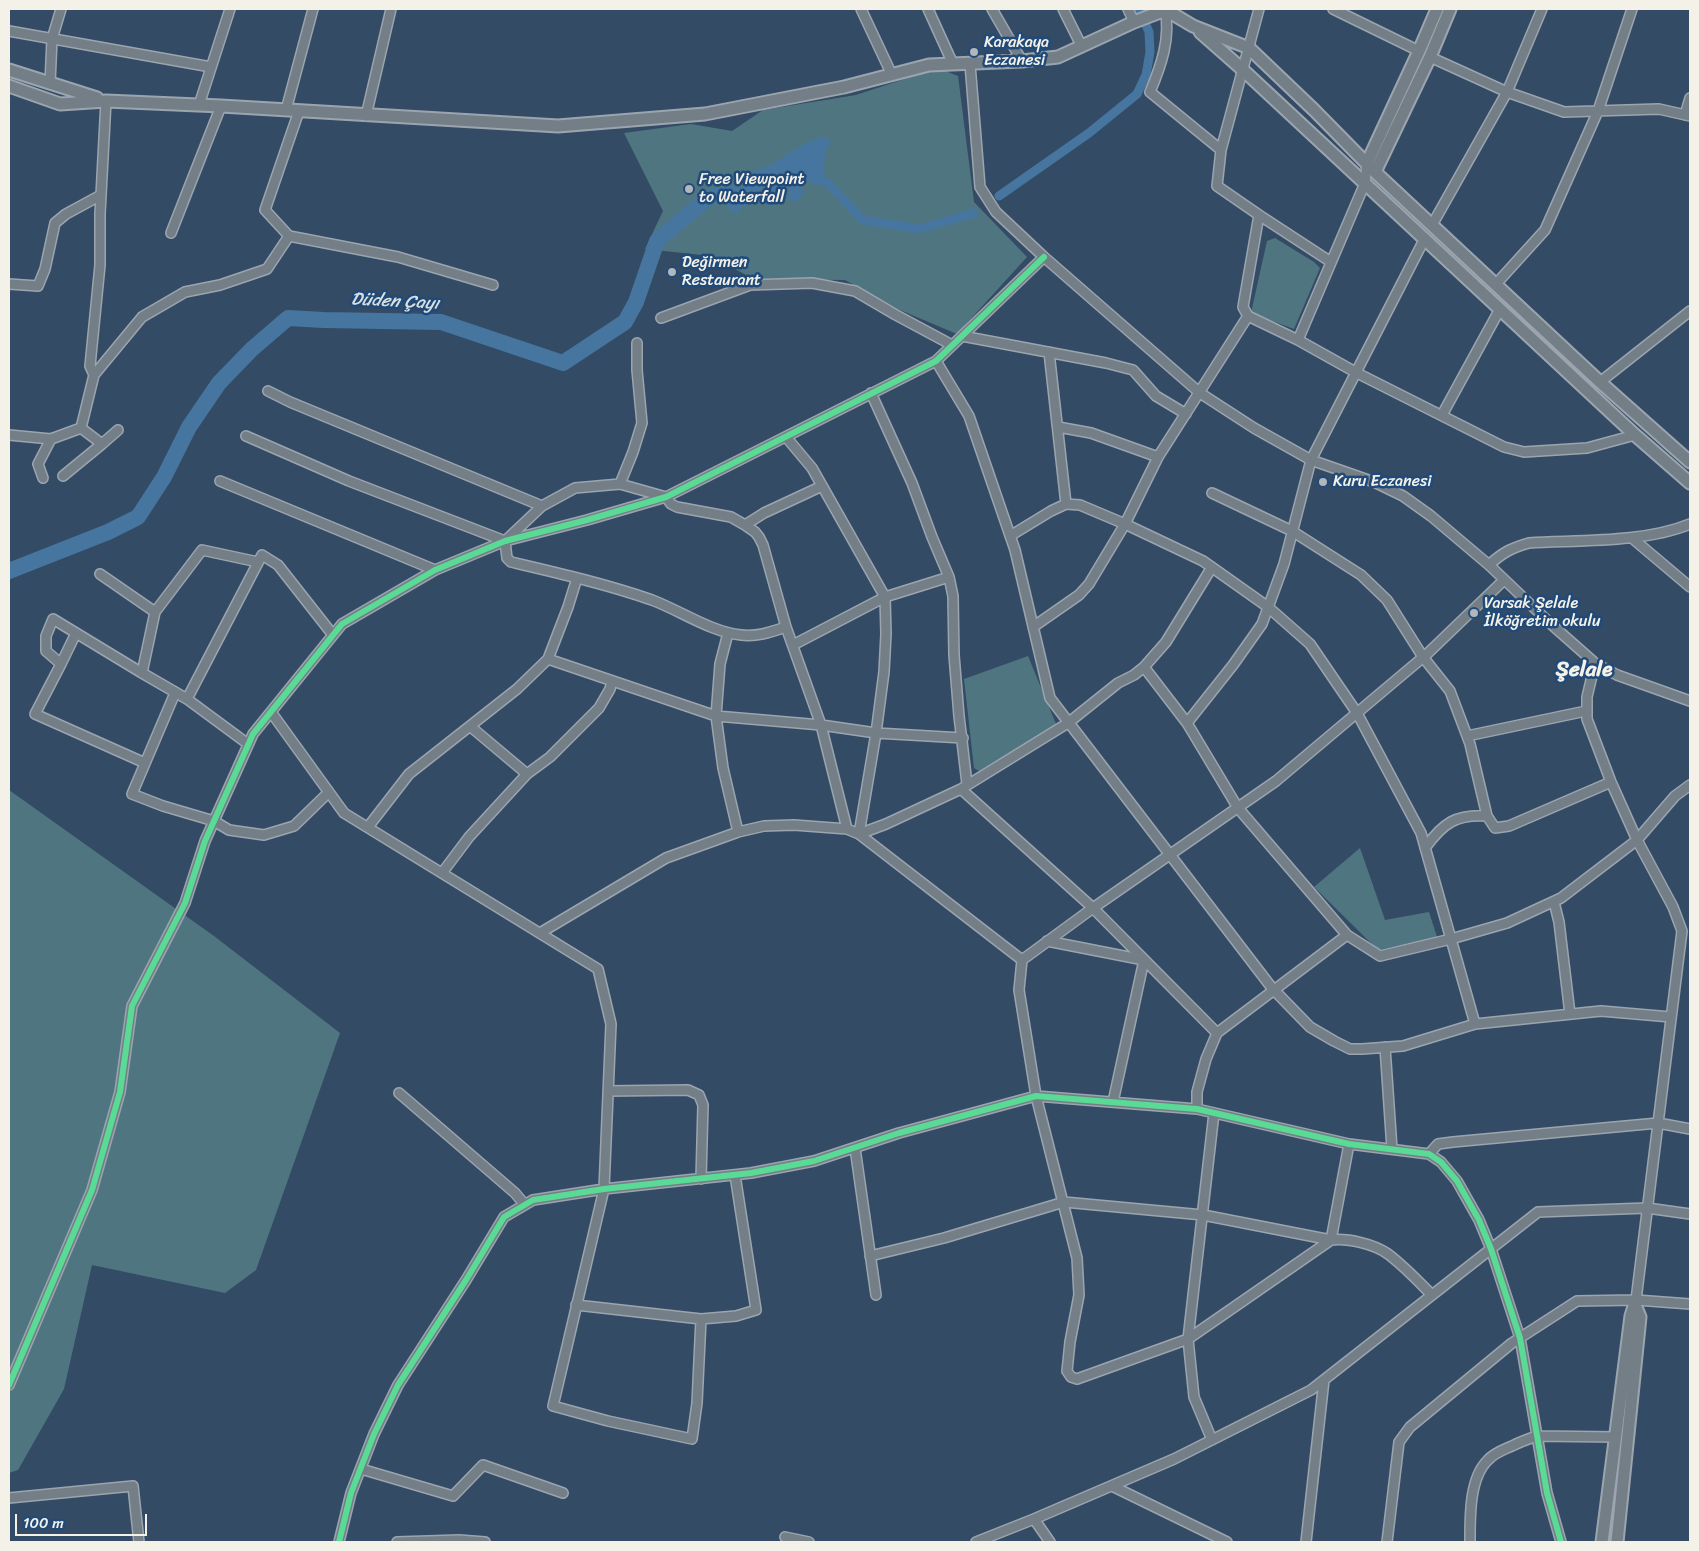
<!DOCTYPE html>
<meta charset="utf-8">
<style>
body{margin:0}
#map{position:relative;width:1699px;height:1551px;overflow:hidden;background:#344b65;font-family:Sriracha,sans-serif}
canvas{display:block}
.frame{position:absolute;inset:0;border:10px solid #f4f1e8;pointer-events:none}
.scale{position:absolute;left:15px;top:1514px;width:132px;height:22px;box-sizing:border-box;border:2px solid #f4f1e8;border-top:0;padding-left:6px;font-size:15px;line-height:18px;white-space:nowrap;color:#f4f1e8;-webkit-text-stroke:4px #1f4a7a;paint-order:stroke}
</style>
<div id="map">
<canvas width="1699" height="1551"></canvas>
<div class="frame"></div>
<div class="scale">100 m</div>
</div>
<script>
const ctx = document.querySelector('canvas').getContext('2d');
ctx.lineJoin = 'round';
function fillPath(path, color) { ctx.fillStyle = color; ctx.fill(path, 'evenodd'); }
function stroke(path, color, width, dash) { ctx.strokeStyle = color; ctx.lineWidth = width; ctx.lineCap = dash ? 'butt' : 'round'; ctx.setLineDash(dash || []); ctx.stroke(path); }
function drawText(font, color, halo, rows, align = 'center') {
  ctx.font = font + ' Sriracha,sans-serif'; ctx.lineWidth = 5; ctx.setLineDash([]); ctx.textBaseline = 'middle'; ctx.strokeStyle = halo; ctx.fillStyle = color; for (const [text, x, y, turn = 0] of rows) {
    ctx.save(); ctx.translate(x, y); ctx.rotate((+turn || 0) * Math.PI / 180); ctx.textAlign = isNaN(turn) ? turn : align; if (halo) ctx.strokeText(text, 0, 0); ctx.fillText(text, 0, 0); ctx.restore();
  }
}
fillPath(new Path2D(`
 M938,68L958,76L974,202L1027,257L957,334L900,310L845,280L753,279L712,256L645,249L663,211L624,133L691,124L732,131L763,110L856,95Z
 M1275,238L1314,262L1320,268L1294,329L1251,313L1267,241Z
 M1028,656L1056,724L979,771L974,768L964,679Z
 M9,790L214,936L340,1033L256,1270L225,1293L92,1265L64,1389L18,1470L9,1473Z
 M1360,848L1385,920L1429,912L1437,937L1378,950L1314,887Z`), '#4f7680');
fillPath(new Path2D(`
 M823,137L831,142L825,151L824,181L821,182L810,173L798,174L803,194L798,201L788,200L790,185L770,192L766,186L759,188L772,206C755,201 747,199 736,214L727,207L731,194L743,191L749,172C777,168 796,143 823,137Z`), '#46769f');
stroke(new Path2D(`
 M787,170L828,183L838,193
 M999,196L1089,133L1137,94L1146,75L1150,52L1149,32L1139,9
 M843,199L863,220L919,229L974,213`), '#46769f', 9);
stroke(new Path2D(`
 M9,571L108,532L138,517L164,477L189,427L219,383L252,349L288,318L324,320L441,322L563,363L625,322L636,302L657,241L709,197L731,194L746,197L750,191`), '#46769f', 16);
const street = new Path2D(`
 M861,9L892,75
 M928,9L953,64
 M992,9L1022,61
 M1063,9L1082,47
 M1128,9L1134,22
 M1165,9C1171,38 1161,66 1150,92L1221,150
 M1259,9L1221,150L1217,186L1259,215L1243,307L1248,316L1298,340L1365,183L1367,163
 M1333,9L1419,51
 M9,31L211,67
 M1430,57L1507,92L1564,112L1659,109L1690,116
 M970,64L980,187L996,212L1044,257L1200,393L1254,428L1311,460L1374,482L1403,496L1431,516L1489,565L1552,625L1595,663L1617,675L1690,701
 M50,84L52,39L61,9
 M106,101L100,214V265L90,366L94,375L142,317L185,292L220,285L267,269L289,236L265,210L299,111
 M199,105L230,9
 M286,110L313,9
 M1685,115L1690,98
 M366,116L391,9
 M1259,215L1331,262
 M1432,225L1507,92L1542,9
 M171,233L221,106
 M289,236L398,257L493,285
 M9,284L38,286L45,269L55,223L66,214L101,195
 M1496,284L1545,230L1598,111L1632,9
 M661,318L750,285L812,283L855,291L896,315L952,345
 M962,336L1106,363L1133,370L1156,396L1186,414
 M1298,340L1357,373L1504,447L1524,452L1587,448L1635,435
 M1049,352L1066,504
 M936,361L969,416L1015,550L1050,698L1272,988L1310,1027L1334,1041L1350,1049H1362L1403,1046L1475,1024
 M1600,382L1690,311
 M268,391L290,402L542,506
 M871,393L912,483L932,537L949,577L953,596L954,655L959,716L967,784
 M1442,415L1500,309
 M1058,427L1091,433L1158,457
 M9,435L51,439
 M246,436L349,481L505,541
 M786,437L812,468L885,597L886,634L884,672L876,733L859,834
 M102,444L118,430
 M63,476L102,444L81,428
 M43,478L38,464L51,439L81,428L94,375
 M220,481L435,570
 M620,484L633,452L642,423L637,370V343
 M1212,493L1292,531L1361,575L1387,600L1423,657L1450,691L1470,744L1487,816L1495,828L1509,826L1611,782
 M745,525L764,513L822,486
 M1010,536L1051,511L1066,504L1080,505L1125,524L1203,561L1268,607L1310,644L1357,713L1421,833L1475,1024L1601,1011L1671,1017
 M1632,538L1690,587
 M505,541L542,506L575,488L620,484L666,497L671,504L677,507L731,517L745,525L755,532L759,537L763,545L786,627L821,725L847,829
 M505,541L507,558L511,562C558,573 606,584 652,600C681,611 711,632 741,635C757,637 771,632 786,627
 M1489,565C1502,553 1511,548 1529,543C1579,540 1644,543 1690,524
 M100,574L155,612
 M1033,627L1079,595L1089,584L1125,524L1158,457L1248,316
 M728,633L720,664L716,716L723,768L738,832
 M793,645L885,597L949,577
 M548,659L716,716L821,725L876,733L963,738
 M1595,663L1587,697V719L1611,782L1637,840L1673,907L1682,931L1636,1300
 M61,664L76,633
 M1144,667L1166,642L1212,567
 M142,673L53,619L46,636V651L61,664L35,714L145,763
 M175,693L132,794L163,806L214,821L229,830L264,835L294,826L329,792
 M187,699L142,673L155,612L202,550L258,562
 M271,712L344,813L598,969L611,1024L604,1189L553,1406L608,1421L692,1439L697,1403L701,1319
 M1187,723L1233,665L1262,624L1284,564L1311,460L1425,238
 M471,727L527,774
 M1467,736L1586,711
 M248,744L187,699L262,555L278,565L333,635
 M961,789L1093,908L1217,1033
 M368,827L409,774L517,689L548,659L568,607L577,578
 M859,834L886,824L961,789L1068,723L1118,683L1134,675L1144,667L1187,723L1238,808L1347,935L1380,956L1451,939L1507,923L1561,898L1637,840L1675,796L1690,785
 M1425,848C1443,823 1456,814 1487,816
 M442,873L469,837L527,774L550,757L599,708L610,689L612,681
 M1554,902L1559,922L1570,1014
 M540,933L666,858L738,832L764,826L794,825L847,829L859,834L1022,960
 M1047,941L1144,960L1113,1102
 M1385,1047L1392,1149
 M608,1091L688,1090L699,1095L703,1105L701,1179
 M399,1093L515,1193L525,1205
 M1197,1109V1092L1206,1059L1217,1033L1347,935
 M855,1148L876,1295
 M1429,1154L1438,1144L1453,1142L1658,1123L1690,1129
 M870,1256L944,1238L1064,1202L1203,1215L1331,1240L1349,1144
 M1432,1295C1418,1281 1404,1266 1388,1254C1374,1244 1348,1238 1331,1240L1188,1339L1077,1379L1071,1377L1067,1371L1070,1342L1079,1295L1077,1258L1036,1096L1019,990L1022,960L1093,908L1276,781L1427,654L1504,580
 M576,1305L701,1319L736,1316L756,1310L735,1175
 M9,1385L92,1190L120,1092L132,1006L185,903L205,841L253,734L342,624L435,570L505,541L587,520L666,497L936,361L1044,257
 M1212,1440L1194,1397L1188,1339L1214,1113
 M361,1469L453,1496L483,1465L563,1493
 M1112,1486L1227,1542
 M9,1498L133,1486L139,1542
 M1034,1519L1050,1542
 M785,1537L809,1542
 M339,1542L351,1493L374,1434L398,1385L466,1280L504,1217L533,1200L604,1189L751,1173L814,1161L899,1133L1036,1096L1197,1109L1349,1144L1429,1154L1441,1162L1457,1181L1479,1220L1491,1249L1520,1338L1547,1493L1561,1542
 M397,1542L459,1540L485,1542
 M976,1542L1034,1519L1174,1459L1311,1390L1538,1212L1647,1208L1690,1214
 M1306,1542L1324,1380
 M1387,1542L1399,1442L1410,1427L1512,1343L1577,1301L1636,1300L1690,1304
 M1470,1542C1470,1518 1469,1478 1488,1460C1494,1453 1503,1450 1512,1446C1520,1442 1528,1439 1537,1436L1615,1437`);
const secondary = new Path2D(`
 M1166,10L1193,26L1249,48L1314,110L1375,172L1600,382L1690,462
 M1200,32L1242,69L1635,435L1690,483
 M9,70L97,98
 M9,86L60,104L106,101L221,106L558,126L705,114L844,87L929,65L1022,61L1058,57L1134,22L1168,9
 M1367,163L1419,51L1437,9
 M1375,172L1430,57L1450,9
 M1602,1542L1631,1316L1636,1300
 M1617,1542L1640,1317L1635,1305`);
stroke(street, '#9ba5af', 12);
stroke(secondary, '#9ba5af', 15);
stroke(street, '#737e87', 9);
stroke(secondary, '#737e87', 11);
stroke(new Path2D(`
 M9,1385L92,1190L120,1092L132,1006L185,903L205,841L253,734L342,624L435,570L505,541L587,520L666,497L936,361L1044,257
 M339,1542L351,1493L374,1434L398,1385L466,1280L504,1217L533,1200L604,1189L751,1173L814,1161L899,1133L1036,1096L1197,1109L1349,1144L1429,1154L1441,1162L1457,1181L1479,1220L1491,1249L1520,1338L1547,1493L1561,1542`), '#5adb95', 6);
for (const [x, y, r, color] of [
 [974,52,5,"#b1b7ba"],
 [689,189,5,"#b1b7ba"],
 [672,272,5,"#b1b7ba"],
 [1323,482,5,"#b1b7ba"],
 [1474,613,5,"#b1b7ba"]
]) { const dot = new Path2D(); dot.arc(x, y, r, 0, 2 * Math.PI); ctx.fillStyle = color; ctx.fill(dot); stroke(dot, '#1f4a7a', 2); }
drawText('16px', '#f4f1e8', '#1f4a7a', [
 ["Karakaya",984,43],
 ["Eczanesi",984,61],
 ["Free Viewpoint",699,180],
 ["to Waterfall",699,198],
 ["Değirmen",682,263],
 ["Restaurant",682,281],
 ["Kuru Eczanesi",1333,482],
 ["Varsak Şelale",1484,604],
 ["İlköğretim okulu",1484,622]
], 'left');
drawText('italic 18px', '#dadfde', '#1f4a7a', [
 ["Düden Çayı",395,302,3]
]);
drawText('bold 21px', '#f4f1e8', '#1f4a7a', [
 ["Şelale",1584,671]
]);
</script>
